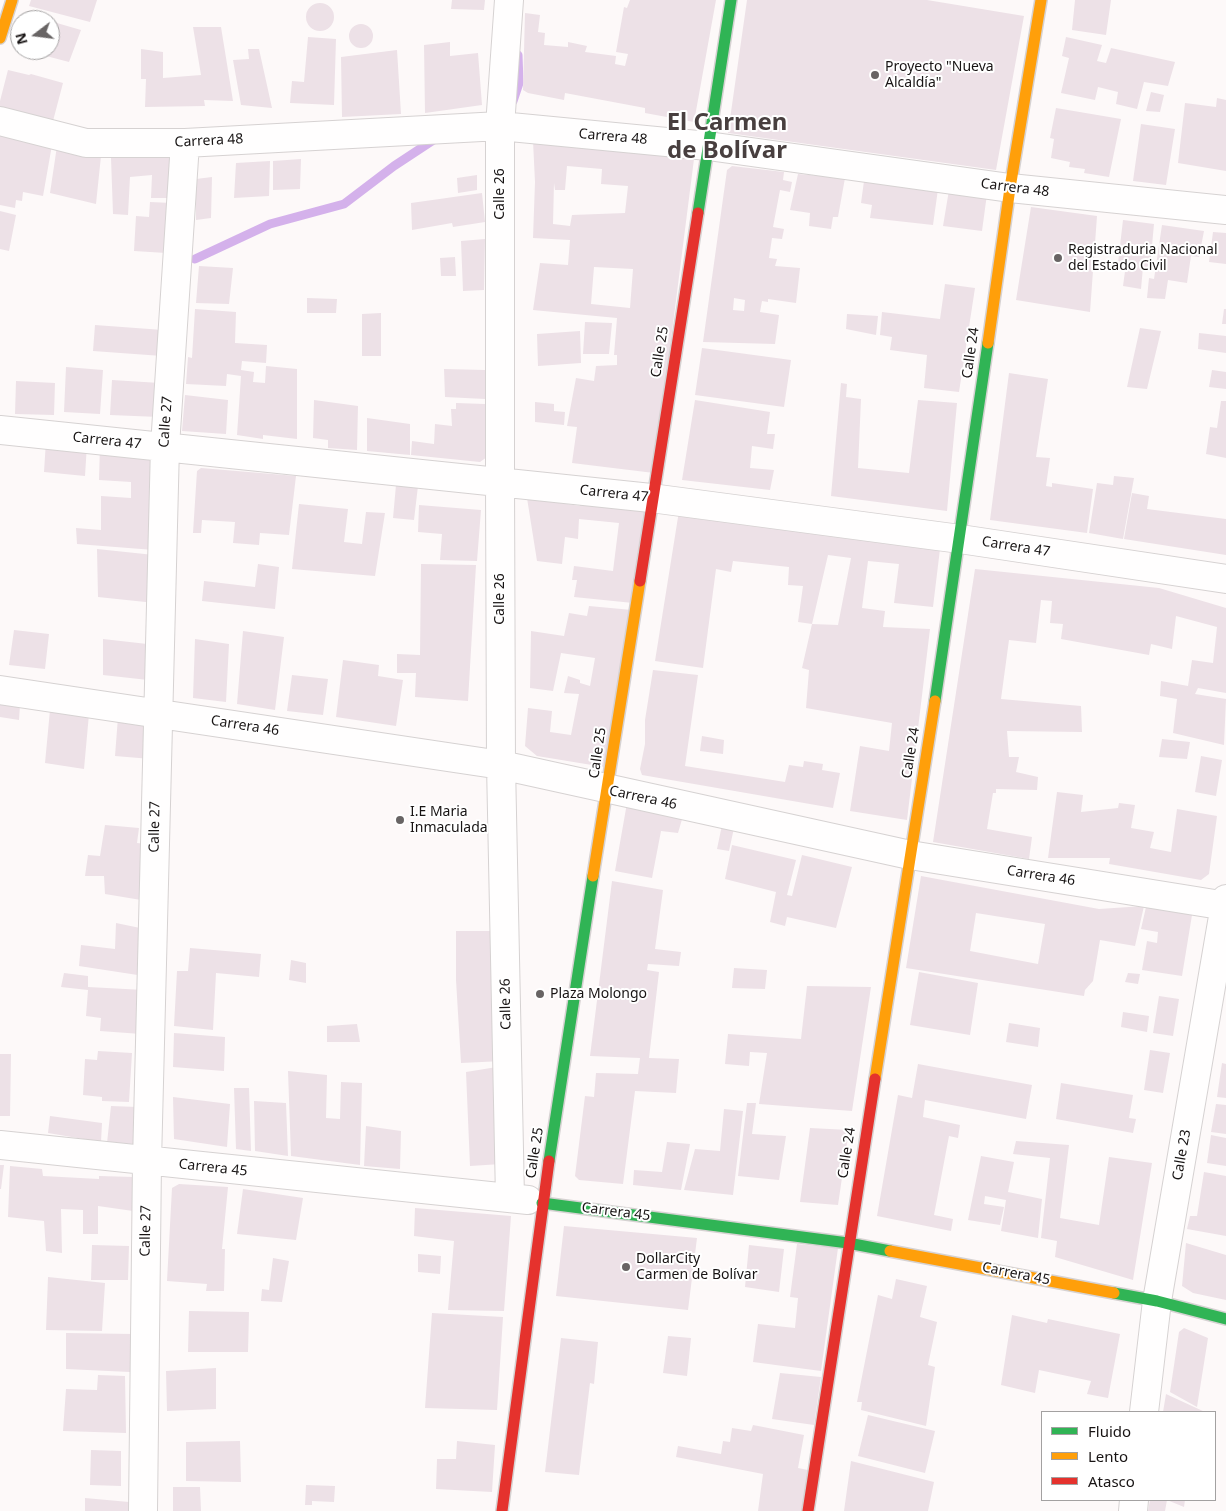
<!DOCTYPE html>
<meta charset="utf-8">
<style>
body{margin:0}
#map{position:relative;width:1226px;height:1511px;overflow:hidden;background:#fdf9f9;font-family:"Noto Sans",sans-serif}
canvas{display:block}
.legend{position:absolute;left:1041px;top:1411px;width:175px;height:90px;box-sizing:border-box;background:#fff;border:1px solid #a3a1a1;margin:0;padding:6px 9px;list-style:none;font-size:15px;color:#181414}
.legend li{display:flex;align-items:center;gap:10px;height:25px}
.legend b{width:25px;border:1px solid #a3a1a1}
.north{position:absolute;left:10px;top:10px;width:50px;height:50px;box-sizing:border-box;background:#fff;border:1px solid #a3a1a1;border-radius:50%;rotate:255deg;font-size:14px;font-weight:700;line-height:20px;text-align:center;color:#181414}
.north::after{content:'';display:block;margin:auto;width:18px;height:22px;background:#686464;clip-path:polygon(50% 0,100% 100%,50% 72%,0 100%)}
</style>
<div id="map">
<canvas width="1226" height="1511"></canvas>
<ul class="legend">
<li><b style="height:6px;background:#30b455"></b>Fluido</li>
<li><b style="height:6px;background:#ff9f0a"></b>Lento</li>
<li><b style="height:6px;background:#e5322d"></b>Atasco</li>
</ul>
<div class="north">N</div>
</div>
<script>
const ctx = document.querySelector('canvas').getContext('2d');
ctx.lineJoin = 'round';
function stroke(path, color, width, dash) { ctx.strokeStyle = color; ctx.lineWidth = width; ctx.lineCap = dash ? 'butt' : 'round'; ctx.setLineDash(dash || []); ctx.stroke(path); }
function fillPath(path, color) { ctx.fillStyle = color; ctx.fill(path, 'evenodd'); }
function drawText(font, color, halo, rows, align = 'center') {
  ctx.font = font + ' "Noto Sans",sans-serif'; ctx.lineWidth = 4; ctx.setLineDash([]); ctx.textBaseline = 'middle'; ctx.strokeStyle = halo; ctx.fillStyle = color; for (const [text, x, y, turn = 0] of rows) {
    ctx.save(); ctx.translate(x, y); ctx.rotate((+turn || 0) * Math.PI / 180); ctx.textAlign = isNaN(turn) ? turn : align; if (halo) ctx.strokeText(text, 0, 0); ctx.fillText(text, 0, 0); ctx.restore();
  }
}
stroke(new Path2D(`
 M513,101L519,83L518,55
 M195,259L270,224L344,204L394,166L438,137`), '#d4b1eb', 9);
fillPath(new Path2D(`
 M31,0H97L90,22L29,6Z
 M452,0H485L484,10L451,9Z
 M630,0H716L694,122L645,113V108L565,93L564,100L528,93L523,90L525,13L540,15L538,32L545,33L544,45L568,47V42L587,46L585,52L616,56L615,64L625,66L628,54L616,52L624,7L627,8Z
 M747,0H927L1024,16L996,170L728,133Z
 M1075,0H1111L1106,35L1072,30Z
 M306 17a14 14 0 1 1 28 0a14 14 0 1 1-28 0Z
 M26,15L43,19V20H25Z
 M50,21L81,30L69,62L27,51L50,50Z
 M349 36a12 12 0 1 1 24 0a12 12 0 1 1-24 0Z
 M193,27H221L233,101L204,100L205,106L145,107L146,79H141V49L163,52V78L201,75Z
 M20,34V49L15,47Z
 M308,37L336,39L334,105L290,103L292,81L304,82Z
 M1066,37L1102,45L1097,61L1106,63L1111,48L1175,62L1168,86L1144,82L1137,109L1116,104L1118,92L1098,87L1095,100L1061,93L1069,58L1062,56Z
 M450,42V56L478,53L482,105L425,113L424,45Z
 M248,49H259L272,108L241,105L233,60L249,59Z
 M397,50L401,114L342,117L341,57Z
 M8,70L29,75L31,74L63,83L53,121L0,110V101Z
 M1151,92L1164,95L1160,112L1146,111Z
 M1217,98L1226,100V171L1178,163L1185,103L1216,107Z
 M1056,108L1121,119L1109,177L1084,173L1085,169L1069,167L1070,162L1051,158L1054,139L1050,138Z
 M1141,124L1175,129L1166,185L1133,181Z
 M0,132L52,145L43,196L23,192L22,201L16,200L15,208L0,205Z
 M533,141L694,159L654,473L572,463L577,427L567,426L576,378L594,381L596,366L617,365V355H614L617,318L533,310L540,263L568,265L570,240L533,238L535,182ZM567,166L602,169L601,184L628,186L625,213L572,215L570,226L553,224L554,183L555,190H565ZM594,267L633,269L630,308L591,304Z
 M57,146L101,156L96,204L50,193Z
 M175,152L172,198H151L152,175L130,177L128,215L113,214L111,158Z
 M301,159L300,189L273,190V161Z
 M270,161L269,196L234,198L236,163Z
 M732,166L784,172L783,180L792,182L790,192L780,190L773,227L784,229L782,239L772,238L769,258L777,259L775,266L800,268L796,303L768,299V302L762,301L760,312L779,315L775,344L703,342L727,170ZM734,298L745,300L744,311L733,310Z
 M798,174L845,178L838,217H833L831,229L809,226L810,213L790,210Z
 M477,175V190L458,193L457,178Z
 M212,177L211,218L196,220V179Z
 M864,181L938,189L933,225L870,218L872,205L861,203Z
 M949,190L987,194L982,231L943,226Z
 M482,193L485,222L453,227L452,223L412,230L411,203Z
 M150,202L172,203L166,253L134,251L136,216L149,217Z
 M1031,207L1097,216L1090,312L1016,300Z
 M0,211L16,215L9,251L0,249Z
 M1123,220L1154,224L1150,267H1143L1141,289L1123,286L1126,264L1118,263Z
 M1162,225L1204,231L1199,257L1191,256L1187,283L1168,280L1165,299L1147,298L1149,278L1154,279Z
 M1213,232L1226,233V264L1209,262Z
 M485,239L484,290L463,291L461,241Z
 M455,257L456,276H441L440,258Z
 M199,266L233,268L229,304L196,303Z
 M945,284L975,288L959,392L924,388L927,355L890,350L892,337L880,335L882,312L940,319Z
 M307,298L337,299L336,313H307Z
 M195,309L236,312L235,343L267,345L266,363L242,361L241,370L254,372L253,382L265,383L266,366L297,369V439L263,435V439L237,435L241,376L227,374L226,386L186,384L188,357L192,358Z
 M1224,309H1226V324H1222Z
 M381,313V356H362V314Z
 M847,314L878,316L876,335L846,329Z
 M585,322L612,323L609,354H583Z
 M95,325L163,330L162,356L93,351Z
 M1140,328L1161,331L1147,389L1127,387Z
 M580,331L581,363L538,366L537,334Z
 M1199,333L1226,336V353L1198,349Z
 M702,348L791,360L784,407L695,395Z
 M66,367L103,370L100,414L64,412Z
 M444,369L485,370V399L445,397Z
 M1212,370L1226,372V389L1209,387Z
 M1009,373L1048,379L1036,457L1050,458L1046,486L1052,487V483L1093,489L1087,533L990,520Z
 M112,380L160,383L159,417L110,415Z
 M16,381L55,383L54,415L15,414Z
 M841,383L847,384L846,397L861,399L858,468L909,473L918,400L957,403L947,511L831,496Z
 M185,395L228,400L226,434L182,431Z
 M314,400L358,406L357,450L328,448V440L313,438Z
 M695,400L770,412L767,434H775L773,449L752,446L750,468L774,470L770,490L682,480Z
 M1221,401H1226V458L1206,454L1210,427L1217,428Z
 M535,402L554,404V411L565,412L564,425L535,422Z
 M456,403L485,404L487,457L480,462L411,455L412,441L434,444L435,424L452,426L451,409H456Z
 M367,418L410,424V455L367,451Z
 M46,441L87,444L85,476L44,472Z
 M100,445L153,449L154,550L77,544L76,528L101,530V496L131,498V482L99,480Z
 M201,468L296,476L289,535L260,533L259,545L233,543L235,522L202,520L201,533H193L197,471Z
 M1114,476L1134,478L1123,539L1089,533L1097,483L1113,485Z
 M396,485L418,486L414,520L393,518Z
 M1132,493L1149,496L1147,509L1226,519V555L1124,539Z
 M527,498L580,506V503L648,512L633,603L574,597L577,580H572L574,566L613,571L619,523L579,519L578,539L565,537L562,564L537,561Z
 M299,504L348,509L344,542L362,544L366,512L385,513L375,576L292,569Z
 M419,505L481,510L477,561L440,560L442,534L418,532Z
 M679,511L940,549L933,607L894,603L899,564L868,561L862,608L885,611L883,627L930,629L907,820L850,811L860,746L889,751L892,723L806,708L809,670L802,668L812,624L838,625L851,558L828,555L812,624L798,622L803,586L788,585L789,567L733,561L731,572L716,569L703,668L655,661Z
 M97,549L154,555L155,603L98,597Z
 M258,564L279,567L275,609L202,601L204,581L255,587Z
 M421,564L476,565L468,701L415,697L416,673H397V654L420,655Z
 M975,569L1159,588L1226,608V693L1198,688L1195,694L1226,699L1224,745L1173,733L1177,699L1160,696L1161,681L1188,686L1192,660L1213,663L1217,627L1176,616L1172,649L1151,644L1149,655L1061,639L1063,624L1050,623L1052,601L1041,600L1036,643L1009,640L1001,699L1081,706L1082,732L1007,731L1009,757H1019L1016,772L1038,777L1037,790L996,789V793H993L987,829L1032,837L1029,859L933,842Z
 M589,606L632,610L604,767L537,756L525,746L528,708L552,711L550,732L571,735L579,694L564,693L568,676L580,680V683L590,686L595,658L561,653L553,691L530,688L531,631L564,636L569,613L587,616Z
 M14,630L49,634L45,669L9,665Z
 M243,631L284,637L275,710L237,704Z
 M103,639L156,645L157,681L103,675Z
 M195,639L229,644L226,702L193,698Z
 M343,660L379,665L378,676L403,680L396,726L336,717Z
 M653,670L698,675L685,766L785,782L789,765L803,767L804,761L823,764L822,770L840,773L833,808L642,775L640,769L645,744V720Z
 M292,675L328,679L323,715L287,711Z
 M0,701L20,705L19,720L0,717Z
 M50,710L89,714L84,769L45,763Z
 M118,717L153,721L151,759L115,756Z
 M702,736L724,740L723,754L700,751Z
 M1162,739L1190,742L1187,759L1159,757Z
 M1201,756L1222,760L1216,796L1195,792Z
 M1057,792L1083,795L1081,812L1118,808L1119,803L1135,805L1131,828L1154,832L1150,848L1171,852L1177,809L1217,816L1209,874L1201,880L1109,864L1110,858H1048Z
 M627,803L683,816L678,833L661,831L652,878L615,871Z
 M105,825L139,828L137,843L148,844L147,901L105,894L104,876H85L88,855L100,856Z
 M722,825L734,828L729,851L717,849Z
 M732,845L796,860L787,895L792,896L802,855L852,867L836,928L787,917L785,926L770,922L776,892L725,879Z
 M921,876L1099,909L1144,906L1135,946L1100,940L1093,981L1085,990L1084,996L906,968ZM976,913L1045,924L1038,964L970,951Z
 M612,881L663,890L655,949L681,952L679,966L648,964L647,970L659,972L649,1058L679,1059L676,1093L635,1091L623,1184L579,1180L575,1176L585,1096L594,1097L596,1073L638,1074L640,1058L590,1056Z
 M1146,907L1192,915L1182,976L1142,970L1147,941L1157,943L1158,932L1141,929Z
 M116,923L145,929L144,976L79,966L81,945L115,949Z
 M456,931H500L503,1061L461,1063L456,980Z
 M190,948L261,954L259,977L216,973L213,1030L174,1026L177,971H188Z
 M291,960L306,963V983L289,980Z
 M734,968L767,970L765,989L732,988Z
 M919,972L978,983L970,1035L910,1025Z
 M64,973L88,976V987L144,990L141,1034L100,1031L101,1018L86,1016L88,990L61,987Z
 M1128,973L1140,974L1138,984L1125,982Z
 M807,986L871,987L852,1111L759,1104L767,1053L750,1052L749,1066L725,1064L728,1034L801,1039Z
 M1159,996L1179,999L1173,1036L1153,1033Z
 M1123,1012L1149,1016L1147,1032L1121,1027Z
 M1009,1023L1040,1028L1038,1047L1006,1042Z
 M357,1024L360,1042H327V1026Z
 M174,1033L225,1037L224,1071L173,1067Z
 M1150,1050L1170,1053L1163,1093L1144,1090Z
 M98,1051L132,1053L129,1102L102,1101V1097L83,1095L85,1059L97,1060Z
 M0,1054H11L10,1116H0Z
 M1222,1063L1226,1064V1098L1217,1097Z
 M918,1064L1032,1085L1026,1119L925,1100L923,1117L960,1125L958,1138L949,1136L934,1215L953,1219L951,1231L877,1216L898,1095L912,1098Z
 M503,1066L501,1164L470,1166L466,1072Z
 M288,1071L327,1075L326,1118L340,1119L341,1082L362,1083L360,1165L291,1156Z
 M1061,1083L1133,1095L1129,1118L1136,1119L1133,1133L1056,1119Z
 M234,1088H249L251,1151L236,1149Z
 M173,1097L230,1104L227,1147L174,1139Z
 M254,1101L286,1103L288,1156L255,1151Z
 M747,1103H756L752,1134L786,1136L779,1180L738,1176Z
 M1216,1104L1226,1105V1134L1211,1132Z
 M111,1106L137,1107V1144L107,1143Z
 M724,1109L743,1111L733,1195L684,1190L695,1149L720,1151Z
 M50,1116L102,1123L101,1142L48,1133Z
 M366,1126L401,1131L400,1169L364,1166Z
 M810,1128L849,1130L838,1205L800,1202Z
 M1211,1135L1226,1138V1166L1207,1163Z
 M1016,1141L1069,1145L1060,1218L1099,1225L1109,1157L1152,1163L1133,1280L1055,1257L1057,1241L1041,1238L1050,1158L1013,1154Z
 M667,1142L690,1144L681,1190L633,1185L634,1170L662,1172Z
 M981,1156L1014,1162L1008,1192L1042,1199L1038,1238L1001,1231L1006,1200L985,1196L984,1204L1004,1207L1000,1225L968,1220Z
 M0,1165H4L1,1189H0Z
 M10,1166L42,1169L43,1176L99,1179V1176L134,1177L133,1211L98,1206V1234H83V1210L61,1209L62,1253L46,1251L44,1221L8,1217Z
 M1204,1172L1226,1176V1236L1187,1229L1190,1216H1197Z
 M179,1184L228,1187L222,1249H225L224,1291H206L207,1284L167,1281L172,1188Z
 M243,1189L303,1198L296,1240L237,1234Z
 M415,1208L511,1216L504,1311L448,1310L454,1241L414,1236Z
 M564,1226L697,1238L688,1310L556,1296Z
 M1186,1243L1226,1255V1300L1193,1293L1182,1286Z
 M797,1244L838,1248L821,1371L753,1362L758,1324L795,1328L798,1298L790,1297Z
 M92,1245L129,1246L128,1280H91Z
 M749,1245L784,1249L779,1292L745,1287Z
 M418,1254L441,1256L440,1274L418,1272Z
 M273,1258L289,1261L282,1302L261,1301L262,1289L269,1290Z
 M48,1277L105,1283L102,1331L46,1330Z
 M896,1279L927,1286L920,1317L937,1322L928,1365L935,1367L926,1426L861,1410L862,1402H857L878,1295L892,1299Z
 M189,1311L249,1312L248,1352H188Z
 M432,1313L503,1317L497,1410L425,1408Z
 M1012,1315L1047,1323L1048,1319L1120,1334L1108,1398L1087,1394L1091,1381L1039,1370L1035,1393L1001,1385Z
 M1184,1328L1208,1338L1197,1407L1170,1392L1179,1332Z
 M66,1333L134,1334L130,1372L66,1369Z
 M668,1336L691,1338L687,1376L663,1373Z
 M561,1338L598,1342L594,1384L590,1383L579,1475L545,1472Z
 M216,1368V1409L167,1411L166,1371Z
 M780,1373L821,1377L814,1425L772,1419Z
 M98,1375L125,1376L126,1433L63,1431L66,1389L97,1390Z
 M1166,1394L1205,1412H1163Z
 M868,1415L935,1431L925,1473L858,1456Z
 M753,1425L804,1435L798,1468L808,1470L802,1511H758L763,1474L676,1457L678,1446L721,1454L723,1441L730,1442L732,1428L751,1431Z
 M240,1441L241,1482L186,1481V1442Z
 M457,1441L495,1445L492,1492L436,1489L437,1459H456Z
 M91,1450L121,1451V1486L90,1485Z
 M851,1461L934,1482L928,1511H844Z
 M306,1485L335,1486L334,1502L312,1501V1505H305Z
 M173,1487H200L201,1511H173Z
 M85,1498L129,1502V1511H85Z
 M1150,1500H1185L1184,1507L1167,1500L1165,1511H1148Z`), '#ede1e7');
const street = new Path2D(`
 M509,0L500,126V481L501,765L510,1198
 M0,121L86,143H185L500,126L708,146L1010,188L1226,210
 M0,430L651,498L960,539L1226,579
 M0,690L501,765L910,855L1226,906
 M0,1145L528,1200
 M1144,1412L1157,1301L1226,899
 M143,1511L147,1162L165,446L185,143
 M1133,1511L1134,1500`);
const fast = new Path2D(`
 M698,213L731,0
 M935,701L988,343
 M549,1161L593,876
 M542,1203L848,1243L890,1251
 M1114,1293L1157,1301L1226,1319`);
const slow = new Path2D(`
 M0,38L12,0
 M988,343L1010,188L1041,0
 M593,876L640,581
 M875,1079L935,701
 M890,1251L1114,1293`);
const jam = new Path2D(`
 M640,581L698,213
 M502,1511L549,1161
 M808,1511L875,1079`);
stroke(street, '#d6d2d2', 30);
stroke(fast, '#d6d2d2', 14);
stroke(slow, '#d6d2d2', 14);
stroke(jam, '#d6d2d2', 14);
stroke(street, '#fffefe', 28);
stroke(fast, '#30b455', 11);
stroke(slow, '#ff9f0a', 11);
stroke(jam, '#e5322d', 11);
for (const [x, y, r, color] of [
 [875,75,5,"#686464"],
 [1058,258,5,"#686464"],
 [400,820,5,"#686464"],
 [540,994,5,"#686464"],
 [626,1267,5,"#686464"]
]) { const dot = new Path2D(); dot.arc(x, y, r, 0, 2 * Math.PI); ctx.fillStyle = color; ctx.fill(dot); stroke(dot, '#fff', 2); }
drawText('14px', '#181414', '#fff', [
 ["Proyecto \"Nueva",885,67],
 ["Alcaldía\"",885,83],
 ["Registraduria Nacional",1068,250],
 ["del Estado Civil",1068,266],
 ["I.E Maria",410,812],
 ["Inmaculada",410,828],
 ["Plaza Molongo",550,994],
 ["DollarCity",636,1259],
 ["Carmen de Bolívar",636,1275]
], 'left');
drawText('14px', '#181414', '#fff', [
 ["Carrera 48",613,137,5],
 ["Carrera 48",209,141,-3],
 ["Carrera 48",1015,188,7],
 ["Calle 26",500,194,-90],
 ["Calle 25",660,352,-81],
 ["Calle 24",971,353,-82],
 ["Calle 27",166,422,-86],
 ["Carrera 47",107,441,6],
 ["Carrera 47",614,494,6],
 ["Carrera 47",1016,547,9],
 ["Calle 26",500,599,-90],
 ["Carrera 46",245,726,9],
 ["Calle 25",598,753,-82],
 ["Calle 24",911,753,-81],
 ["Carrera 46",643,798,12],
 ["Calle 27",155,827,-89],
 ["Carrera 46",1041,876,9],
 ["Calle 26",506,1004,-91],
 ["Calle 25",535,1153,-81],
 ["Calle 24",847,1153,-81],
 ["Calle 23",1182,1155,-80],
 ["Carrera 45",213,1168,6],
 ["Carrera 45",616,1212,7],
 ["Calle 27",146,1231,-89],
 ["Carrera 45",1016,1274,11]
]);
drawText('bold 24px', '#483f3f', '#fff', [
 ["El Carmen",727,123],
 ["de Bolívar",727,151]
]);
</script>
